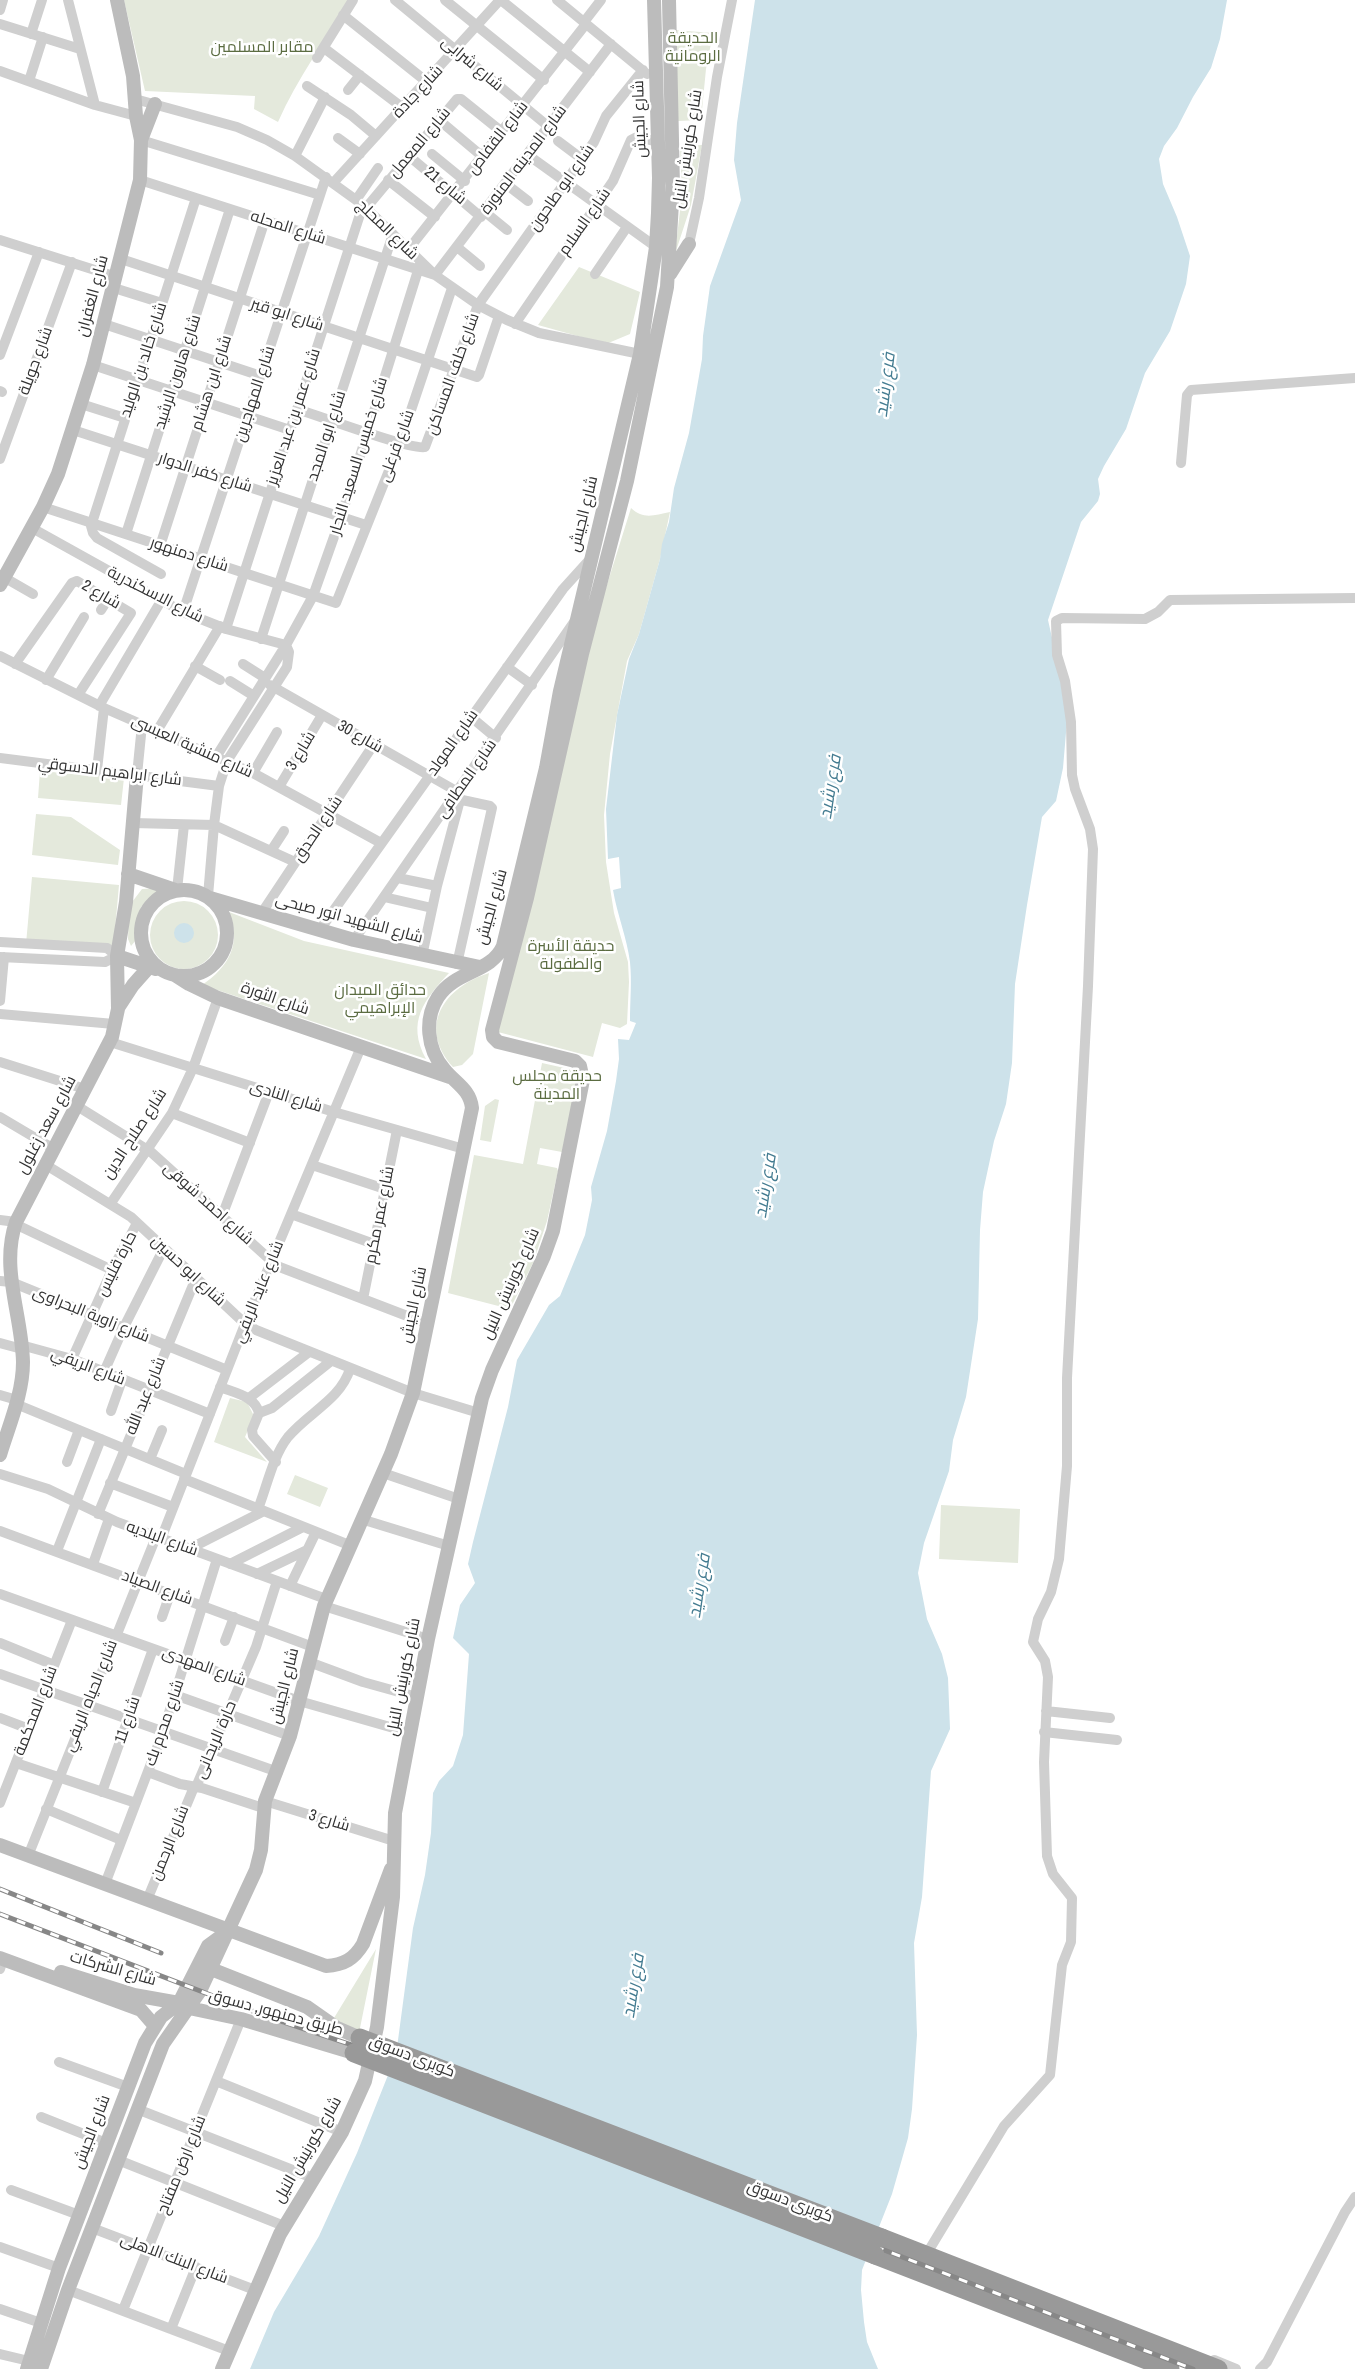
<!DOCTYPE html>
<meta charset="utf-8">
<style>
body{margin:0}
canvas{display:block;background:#fff}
</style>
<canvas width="1355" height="2369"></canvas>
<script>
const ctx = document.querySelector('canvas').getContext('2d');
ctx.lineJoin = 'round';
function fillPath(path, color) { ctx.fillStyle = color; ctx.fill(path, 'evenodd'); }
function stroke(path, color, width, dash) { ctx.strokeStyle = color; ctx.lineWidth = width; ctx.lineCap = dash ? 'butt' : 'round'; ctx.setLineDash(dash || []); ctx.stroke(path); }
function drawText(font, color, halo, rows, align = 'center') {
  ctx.font = font + ' "Archivo Narrow",Cairo,sans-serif'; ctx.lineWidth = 5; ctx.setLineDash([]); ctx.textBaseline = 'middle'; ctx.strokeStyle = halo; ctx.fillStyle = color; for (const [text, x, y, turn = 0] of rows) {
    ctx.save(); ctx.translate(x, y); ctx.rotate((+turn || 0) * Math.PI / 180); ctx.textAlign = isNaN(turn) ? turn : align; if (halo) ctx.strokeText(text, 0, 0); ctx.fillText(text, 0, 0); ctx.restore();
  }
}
fillPath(new Path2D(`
 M124,0H349C325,41 297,79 278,122L254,109L255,96L145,91Z
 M675,30L713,33L706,69L701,120L678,121Z
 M702,145L691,205L675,254L682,193L680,146Z
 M579,267L640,292L630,334L606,344L538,325Z
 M631,508C644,520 654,515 670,512L660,559L639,634L627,661L610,754L604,815L606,862L614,913L628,962L629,982L627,1024L620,1028L602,1023L593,1057L498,1032L590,639Z
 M40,771L124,778L121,805L38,798Z
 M36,814L71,817L120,850L118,865L32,855Z
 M32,877L119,885L113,952L26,944Z
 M162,888L141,907L136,940L131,946L128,939L129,906L142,889Z
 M150 935a34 34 0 1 1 68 0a34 34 0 1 1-68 0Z
 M229,912L304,941L449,973C424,1000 406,1022 426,1059L202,985C229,967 242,943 229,912Z
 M489,973L473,1054L462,1065L453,1067C417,1027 444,987 489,973Z
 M542,1063L569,1069L578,1078L562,1152L540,1148L537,1164L557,1168L558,1171L547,1221L533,1263L510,1309L448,1293L474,1155L523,1164Z
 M495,1099L499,1100L491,1142L480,1140L485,1106Z
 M230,1398L247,1402L254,1416L245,1437L267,1462L214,1442Z
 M295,1475L328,1488L320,1507L287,1494Z
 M941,1505L1020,1509L1018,1563L939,1559Z
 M376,1949L359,2033L334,2018Z`), '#e4e9dc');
fillPath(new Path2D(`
 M755,0H1227L1220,39L1211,68L1193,97L1177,128L1164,146L1159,159L1163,184L1177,217L1190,256L1186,284L1170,331L1145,373L1126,429L1104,466L1098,479L1100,494L1098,501L1081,522L1048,620L1068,709L1063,768L1056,801L1042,817L1027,905L1015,984L1012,1063L1006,1104L994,1141L983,1192L980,1230L978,1319L966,1397L953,1440L949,1471L924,1543L918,1573L927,1619L942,1654L948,1678L950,1729L931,1771L922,1897L914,1943L917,2035L912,2109L908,2138L892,2194L862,2270L861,2290L864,2322L867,2342L878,2369H250L274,2312L319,2236L357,2153L396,2055L413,1928L425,1875L431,1833L433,1793L439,1781L453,1766L463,1735L469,1654L453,1638L460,1605L475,1583L468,1564L473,1542L508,1407L517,1360L549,1305L560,1296L585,1235L592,1200L591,1187L607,1131L616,1081L619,1059L618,1039L629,1040L636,1023L630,1021C630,1001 632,982 630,962C627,938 617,914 613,890L621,888L619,857L608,859L606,809L617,715L629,659L639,634L660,559L662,544L669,522L674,488L689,433L702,359L703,336L710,286L741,200L734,160L737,123Z
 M174 933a10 10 0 1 1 20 0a10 10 0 1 1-20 0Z`), '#cde2ea');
stroke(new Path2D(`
 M68,0L95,105
 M395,0L549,127
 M445,0L544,80
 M501,0L590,72
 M557,0L647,74
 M0,10L3,0
 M343,15L427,82
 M584,22L601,0
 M0,24L80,49
 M31,34L42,0
 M324,48L403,108
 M317,58L353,0
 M0,71L95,105L136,116
 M29,81L43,37
 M307,86L351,115L376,136
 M348,90L360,75
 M135,99L237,127L267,140L295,156L363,205L435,275L478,305L507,320L539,333L640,354
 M439,120L483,157
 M338,138L360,154
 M141,140L320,195
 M558,141L582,159
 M432,154L465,181
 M528,155L656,247
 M295,156L325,97
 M409,156L481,217
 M140,180L435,275L611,44
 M388,180L435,217
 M334,182L500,0
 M506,184L528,201
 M356,200L378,168
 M366,208L457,99H461L502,132
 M485,212L507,230
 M0,240L117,277
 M689,244L699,198L717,77L732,0
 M457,247L480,266
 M408,250L586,24
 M121,259L477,377L479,375L499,316
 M595,274L627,227
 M114,288L162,303
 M104,324L261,376
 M515,324L613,181L631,140L637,137L658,142
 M0,355L39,252
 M93,365L290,430
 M0,391L2,392
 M81,404L125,418
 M297,409C316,415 413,451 425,447L478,305L594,142L606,116L643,70
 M73,430L366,525
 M0,459L72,262
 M1181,463L1187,395L1191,390L1355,378
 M43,507L336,603L400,443L452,288
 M32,528L183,612L226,629L286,645L289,652L287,667L227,761L219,786L214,825L208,896
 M126,534L230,209
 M160,546L265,220
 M161,574L97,538L93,533L91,526L196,198
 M0,575L33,594
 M101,610L108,599
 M183,612L326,177
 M226,629L363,205
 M261,639L393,234
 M0,656L104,708L253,773L381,843
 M15,664L72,583L77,581L131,613L78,695
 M243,664L265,678
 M195,666L220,680
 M507,667L532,685
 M46,680L84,617
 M230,681L254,696
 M270,685L458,792
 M99,706L161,601
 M471,717L496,738
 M157,731L220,626
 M216,757L286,645L313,596L341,517L420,264
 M0,758L219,786
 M97,770L104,708
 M253,773L277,732
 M137,775L142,725
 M279,787L322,715
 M453,798L490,806L492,808L457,964
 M133,823L214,825L295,862
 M271,851L284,831
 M398,878L437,886
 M177,890L184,825
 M384,897L432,908
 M261,914L374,744
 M319,931L563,589L591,558
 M354,940L574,622
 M0,942L107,948L117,956L105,962L0,957
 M422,956L437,886L460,800
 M0,1001L4,957
 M0,1014L114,1024
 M110,1042L334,1112L464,1149
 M0,1062L85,1089
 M77,1106L151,1152L277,1266L428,1324
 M172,1113L250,1143
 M0,1117L54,1149
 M46,1165L131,1217L240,1319L256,1330L413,1393L479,1413
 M312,1165L385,1189
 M111,1203L172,1113L193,1068L218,998
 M291,1214L374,1244
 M222,1216L269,1092
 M0,1220L16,1222
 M15,1224L112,1270
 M0,1281L11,1282L227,1370
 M363,1299L397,1130
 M0,1343L22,1349
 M21,1345L72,1359L210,1414
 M72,1359L112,1270L137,1223
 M104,1372L123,1329L164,1248
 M220,1387C235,1393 255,1396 259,1413L252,1430L253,1436L276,1462
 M0,1395L17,1400
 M249,1398L309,1352
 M16,1404L186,1474
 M111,1411L122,1380
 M259,1413L272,1408L331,1361
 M150,1459L162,1430
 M67,1462L79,1430
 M383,1473L459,1499
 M0,1474L48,1489L117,1522L326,1599
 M184,1479L349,1545
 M110,1483L173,1507
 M258,1509C267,1486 273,1456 288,1437C309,1412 340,1400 350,1369
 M98,1514L196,1278
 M361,1519L449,1546
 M0,1531L313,1647
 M161,1539L245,1324L361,1047
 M189,1549L264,1511
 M57,1551L101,1439
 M93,1564L109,1519
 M230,1564L303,1527
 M257,1574L307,1550
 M290,1586L316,1532
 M0,1594L299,1701L411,1733
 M324,1606L428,1639
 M162,1617L170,1594
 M225,1641L234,1617
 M0,1643L54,1665
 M309,1662L363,1682L417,1697
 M0,1674L278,1772
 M175,1695L290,1736
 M1046,1711L1110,1718
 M0,1718L29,1729
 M1044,1732L1117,1740
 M16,1763L136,1803
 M148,1772L180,1784L202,1788L263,1808
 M196,1787L256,1647L277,1581
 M102,1792L153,1649
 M265,1801L394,1841
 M0,1803L72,1620
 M46,1809L121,1840
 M28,1856L156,1537
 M105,1884L163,1732L217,1559
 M147,1900L194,1787
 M0,1969L3,1959
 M59,2062L128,2087
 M216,2081L342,2132
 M137,2109L313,2178
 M41,2117L106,2143
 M118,2160L284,2226
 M11,2190L79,2215
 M92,2228L255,2290
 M0,2247L59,2268
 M926,2255L1004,2126L1050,2075L1062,1965L1071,1942L1072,1898L1053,1874L1047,1856L1044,1762L1048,1677L1045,1661L1033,1642L1038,1619L1051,1592L1059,1559L1067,1466V1378L1088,986L1093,849L1090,829L1075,789L1072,775L1071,722L1065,681L1057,655L1056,621L1062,618L1145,619L1158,612L1170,600L1355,598
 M68,2290L229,2351
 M0,2309L41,2323
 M123,2310L241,2019
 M171,2329L196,2267
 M0,2354L29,2361
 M1214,2360L1236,2369
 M1260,2369L1267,2362L1345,2212L1355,2197`), '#cfcfcf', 10);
stroke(new Path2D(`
 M141,140L155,104
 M670,274L689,244
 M0,585L43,507L58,474L93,365L140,180L141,140L136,116L133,76L117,0
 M128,874L175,890
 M141 933a43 43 0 1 1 86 0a43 43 0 1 1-86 0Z
 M210,898L354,940L480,967
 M117,956L156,969
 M175,975L189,984L218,998L450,1077
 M118,1008L133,985L149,967
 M0,1455C9,1425 23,1394 23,1362C22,1315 0,1268 16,1222L112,1037L118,1009L117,956L126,902L137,775
 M0,1845L326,1966C344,1965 354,1959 363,1944L391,1869
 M0,1958L141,2010L154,2025
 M211,1969L307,2007L337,2028L360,2038
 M61,1972L134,1995L179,2003
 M189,2008L241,2019L354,2053
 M27,2369L59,2268L145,2043L161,2017L179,2003L208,1946L227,1932
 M41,2369L68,2290L163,2044L200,1991L256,1870L261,1850L265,1801L290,1736L324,1606L391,1454L413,1393L472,1108C470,1089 455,1083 444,1069C427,1049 424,1019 438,997C456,970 491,973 503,946L546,768L560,691L640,354L656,247L658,213L659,178L654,0
 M222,2369L280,2234L342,2132L365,2081L377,2027L393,1897L395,1813L428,1639L482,1398L492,1370L544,1256L553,1231L583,1080L580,1066L575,1061L498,1042L493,1037L492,1030L527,898L582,654L627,481L667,287L673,186L669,0`), '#bcbcbc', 14);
stroke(new Path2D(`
 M882,2238L1218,2369
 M875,2255L1170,2369`), '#999', 19);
const rail = new Path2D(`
 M0,1889L161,1953
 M0,1914L268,2017L352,2045L1193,2369`);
stroke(rail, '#878787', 5);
stroke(rail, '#fff', 3, [9]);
stroke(new Path2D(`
 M360,2038L882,2238
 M354,2053L875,2255`), '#999', 19);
drawText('16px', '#5b6c41', '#fff', [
 ["الحديقة",693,39],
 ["الرومانية",693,57],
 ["مقابر المسلمين",262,48],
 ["حديقة الأسرة",571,947],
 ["والطفولة",571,965],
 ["حدائق الميدان",380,991],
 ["الإبراهيمي",380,1009],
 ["حديقة مجلس",557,1077],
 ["المدينة",557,1095]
]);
drawText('16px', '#323232', '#fff', [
 ["شارع شرابى",472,64,40],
 ["شارع جادة",418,92,-47],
 ["شارع الجيش",640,119,-92],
 ["شارع القفاص",498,138,-52],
 ["شارع المعمل",420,143,-50],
 ["شارع كورنيش النيل",688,149,-81],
 ["شارع المدينه المنورة",524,160,-53],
 ["شارع 21",445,186,40],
 ["شارع ابو طاحون",562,188,-55],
 ["شارع السلام",585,222,-55],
 ["شارع المحله",288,228,18],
 ["شارع المحلج",387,230,44],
 ["شارع الغفران",93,296,-75],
 ["شارع ابو قير",287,315,18],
 ["شارع خالد بن الوليد",144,360,-72],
 ["شارع جويلة",36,361,-70],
 ["شارع هارون الرشيد",178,372,-72],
 ["شارع خلف المساكن",453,374,-70],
 ["شارع ابن هشام",212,383,-72],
 ["شارع المهاجرين",255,394,-72],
 ["شارع عمر بن عبد العزيز",294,417,-72],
 ["شارع ابو المجد",327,436,-72],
 ["شارع فرغلى",397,446,-70],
 ["شارع خميس السعيد النجار",359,456,-73],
 ["شارع كفر الدوار",205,473,18],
 ["شارع الجيش",584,514,-76],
 ["شارع دمنهور",189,555,18],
 ["شارع 2",101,595,30],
 ["شارع الاسكندرية",155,595,27],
 ["شارع 30",360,737,30],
 ["شارع المولد",453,743,-55],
 ["شارع منشية العبسى",192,747,24],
 ["شارع 3",301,751,-59],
 ["شارع ابراهيم الدسوقي",110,772,7],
 ["شارع المطافى",467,779,-55],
 ["شارع الحدق",318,829,-56],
 ["شارع الجيش",492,907,-74],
 ["شارع الشهيد انور صبحى",349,919,15],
 ["شارع الثورة",275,999,19],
 ["شارع النادى",286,1097,17],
 ["شارع سعد زغلول",47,1125,-62],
 ["شارع صلاح الدين",135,1134,-57],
 ["شارع احمد شوقى",208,1204,42],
 ["شارع عمر مكرم",380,1215,-79],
 ["حارة قليس",117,1264,-63],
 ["شارع ابو حسين",188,1271,43],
 ["شارع كورنيش النيل",511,1284,-66],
 ["شارع عايد الريفي",259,1292,-68],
 ["شارع الجيش",414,1305,-78],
 ["شارع زاوية البحراوى",91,1315,22],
 ["شارع الريفي",88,1367,21],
 ["شارع عبد الله",146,1396,-68],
 ["شارع البلديه",162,1539,20],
 ["شارع الصياد",157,1588,20],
 ["شارع المهدى",204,1667,20],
 ["شارع كورنيش النيل",404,1677,-79],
 ["شارع الجيش",285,1686,-76],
 ["شارع الحياه الريفي",91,1696,-68],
 ["شارع المحكمة",36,1711,-69],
 ["شارع 11",128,1720,-71],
 ["شارع محرم بك",165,1723,-71],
 ["حارة الريحانى",216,1740,-67],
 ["شارع 3",329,1821,17],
 ["شارع الرحمن",170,1843,-68],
 ["شارع الشركات",113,1969,16],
 ["طريق دمنهور, دسوق",276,2013,15],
 ["كوبرى دسوق",412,2057,21],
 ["شارع الجيش",92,2132,-69],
 ["شارع كورنيش النيل",308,2150,-60],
 ["شارع ارض مفتاح",182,2165,-68],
 ["كوبرى دسوق",790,2202,21],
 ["شارع البنك الاهلى",174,2259,21]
]);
drawText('italic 18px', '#447c91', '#fff', [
 ["فرع رشيد",886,385,-83],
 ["فرع رشيد",831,787,-81],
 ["فرع رشيد",766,1186,-81],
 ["فرع رشيد",700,1586,-81],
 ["فرع رشيد",634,1986,-81]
]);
</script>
